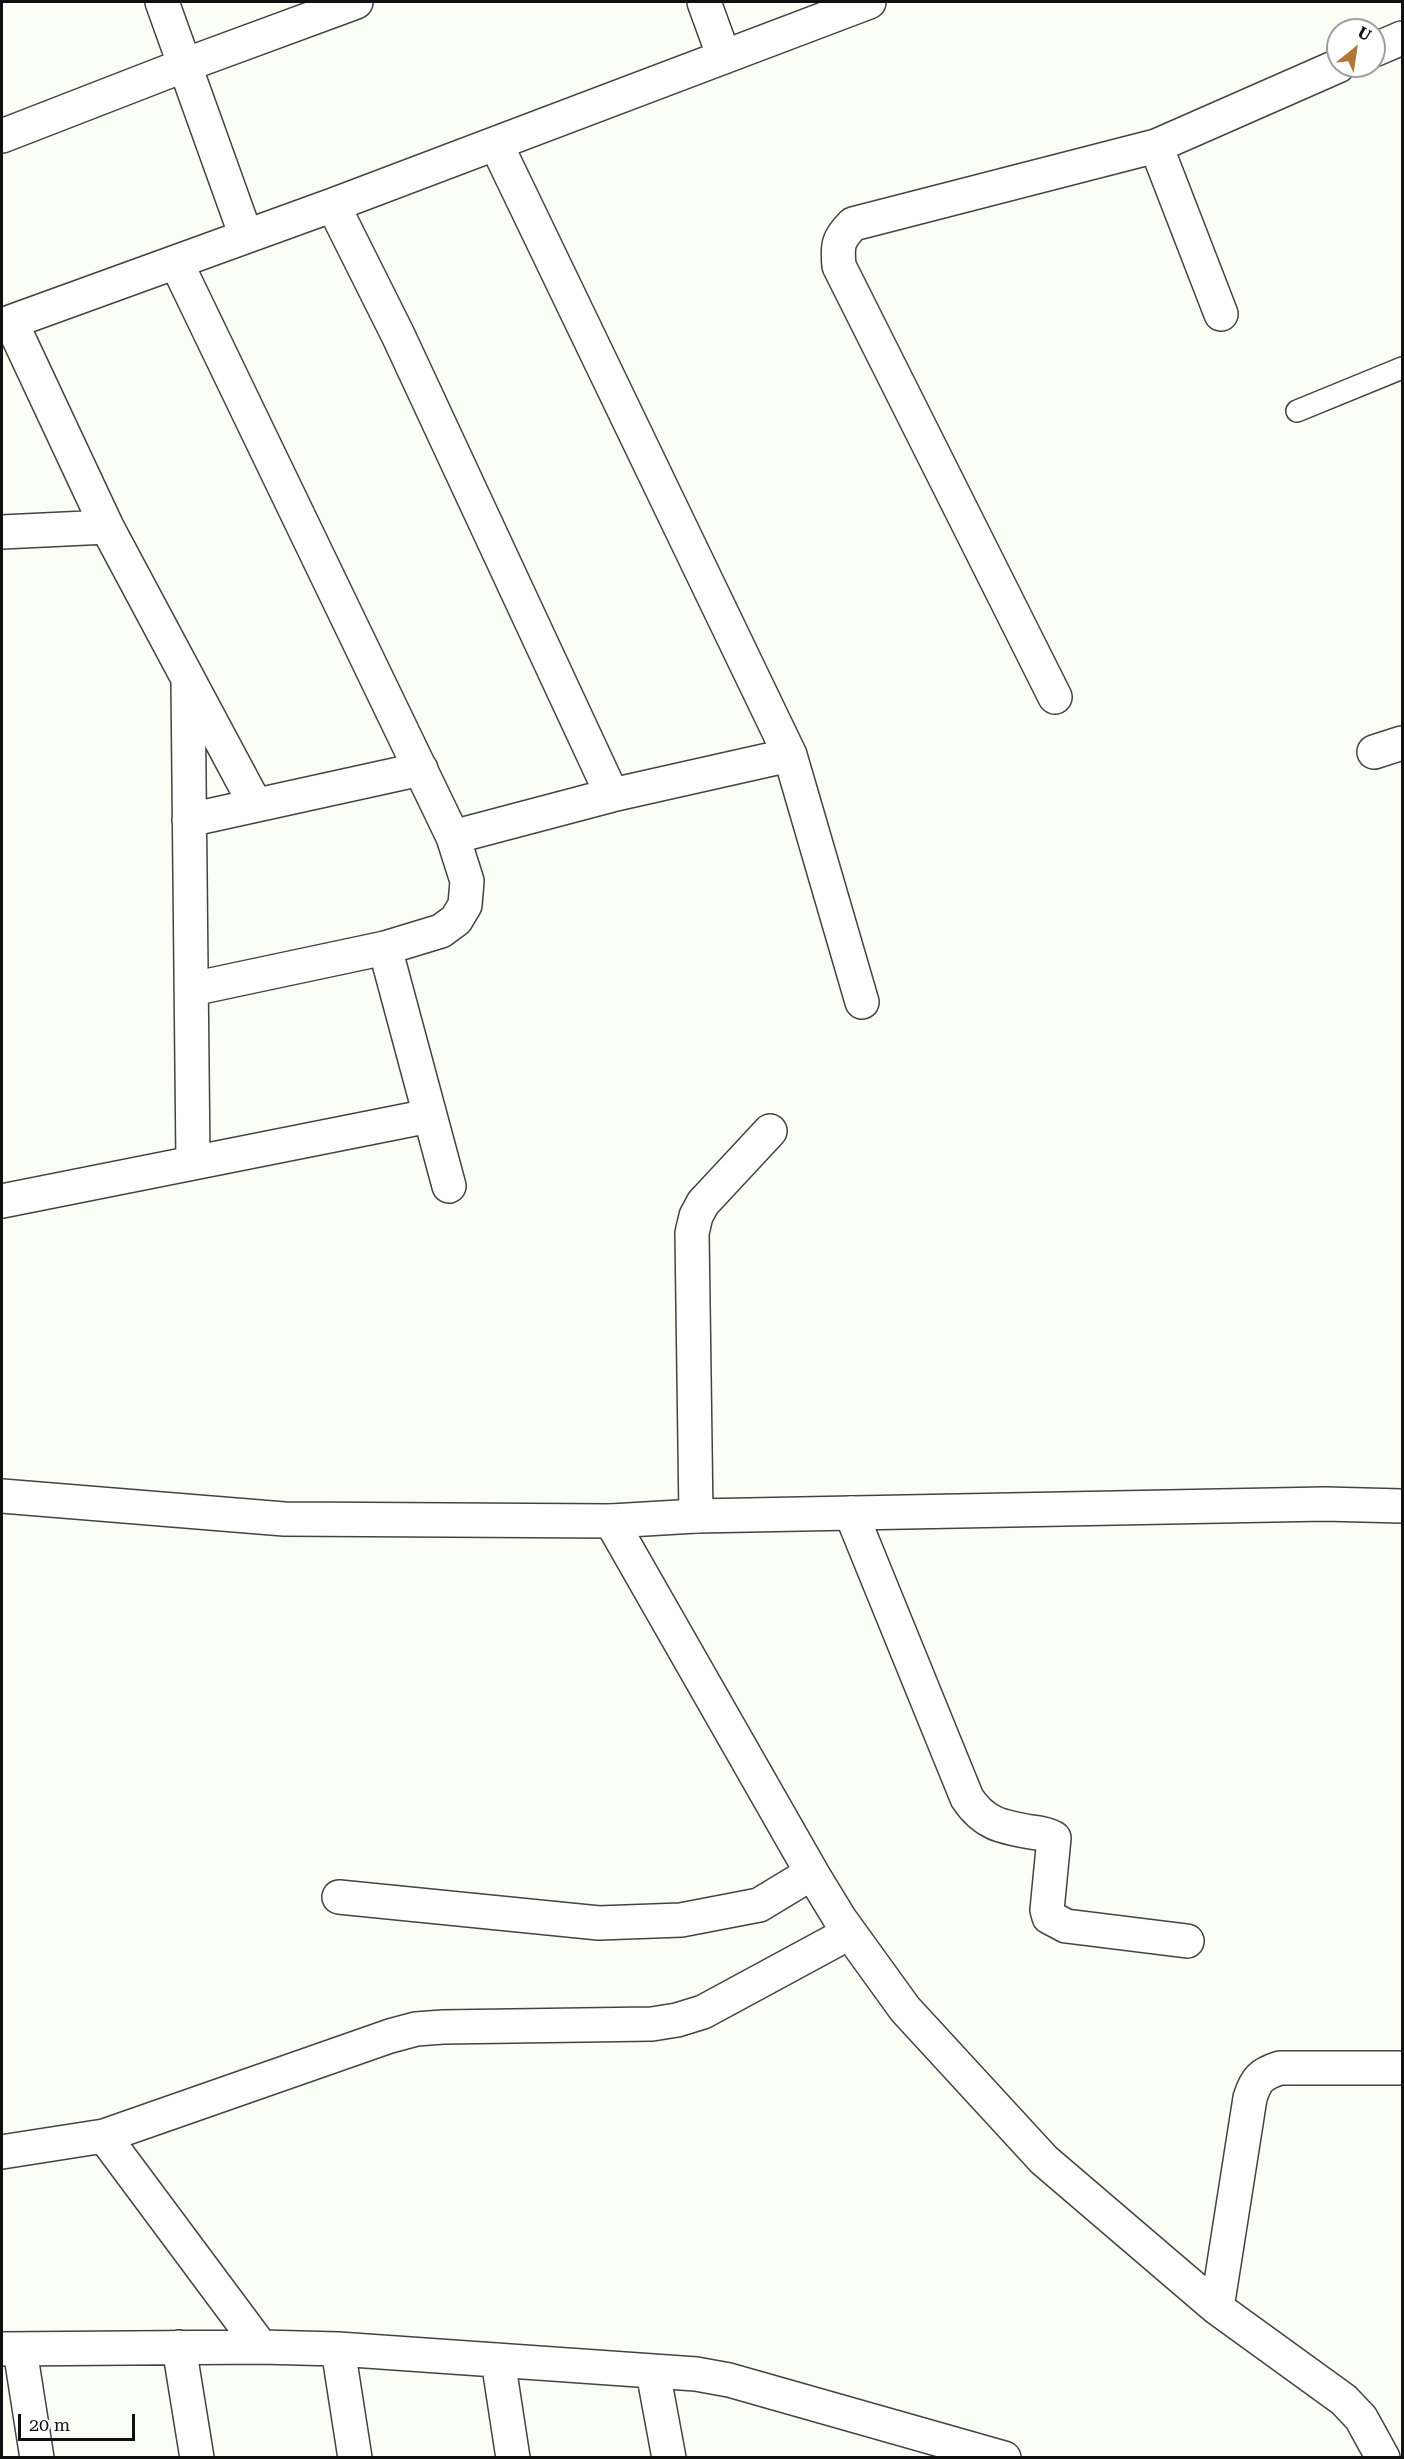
<!DOCTYPE html>
<style>
body{margin:0}
#map{position:relative;width:1404px;height:2459px;overflow:hidden;background:#fafef4;font-family:"Roboto Serif",serif}
canvas{display:block}
.frame{position:absolute;inset:0;border:3px solid #101010;pointer-events:none}
.north{position:absolute;left:1326px;top:18px;width:60px;height:60px;box-sizing:border-box;background:#fff;border:2px solid #9f9f9f;border-radius:50%;rotate:30deg;font-size:16px;font-weight:700;line-height:24px;text-align:center;color:#101010}
.north::after{content:'';display:block;margin:auto;width:21px;height:27px;background:#b27736;clip-path:polygon(50% 0,100% 100%,50% 72%,0 100%)}
.scale{position:absolute;left:18px;top:2414px;width:117px;height:27px;box-sizing:border-box;border:3px solid #101010;border-top:0;padding-left:8px;font-size:18px;line-height:21px;white-space:nowrap;color:#101010;-webkit-text-stroke:4px #fff;paint-order:stroke}
</style>
<div id="map">
<canvas width="1404" height="2459"></canvas>
<div class="frame"></div>
<div class="north">U</div>
<div class="scale">20 m</div>
</div>
<script>
const ctx = document.querySelector('canvas').getContext('2d');
ctx.lineJoin = 'round';
function stroke(path, color, width, dash) { ctx.strokeStyle = color; ctx.lineWidth = width; ctx.lineCap = dash ? 'butt' : 'round'; ctx.setLineDash(dash || []); ctx.stroke(path); }
const service = new Path2D(`
 M1297,411L1402,368`);
const minor = new Path2D(`
 M162,2L246,236
 M704,2L724,57
 M1374,50L1402,38
 M2,136L185,65L356,2
 M496,144L790,755L862,1002
 M1156,146L1221,314
 M333,205L398,335L612,795
 M176,262L453,837L467,881L465,905L456,920L441,931L385,948L192,989
 M11,322L107,527L255,804
 M2,325L333,205L869,2
 M2,532L107,527
 M188,682L193,1162
 M1055,697L839,266C837,245 838,239 853,224L1156,146L1338,66
 M1374,752L1402,743
 M189,820L421,769
 M453,837L612,795L790,755
 M385,948L449,1186
 M2,1201L429,1116
 M851,1513L967,1798C984,1824 1002,1827 1031,1832C1040,1833 1047,1834 1054,1838L1047,1910L1049,1917L1066,1926L1187,1941
 M696,1516L692,1233L696,1216L703,1203L770,1131
 M611,1521L812,1873L840,1919L905,2009L1044,2160L1217,2308L1344,2400L1361,2418L1383,2458
 M339,1897L599,1923L681,1920L759,1905L812,1873
 M104,2136L261,2347
 M2,2152L104,2136L390,2036L416,2029L443,2027L652,2024L677,2020L703,2012L849,1933
 M1217,2308L1250,2098C1256,2079 1261,2074 1280,2068H1402
 M179,2347L197,2458
 M2,2349L261,2347L338,2349L696,2374L729,2380L1004,2458
 M338,2349L355,2458
 M20,2350L37,2458
 M498,2360L513,2458
 M653,2372L669,2458`);
const tertiary = new Path2D(`
 M2,1496L284,1519L611,1521L696,1516L1325,1504L1402,1506`);
stroke(service, '#434343', 24);
stroke(minor, '#434343', 36);
stroke(tertiary, '#434343', 36);
stroke(service, '#fff', 21);
stroke(minor, '#fff', 33);
stroke(tertiary, '#fff', 33);
</script>
